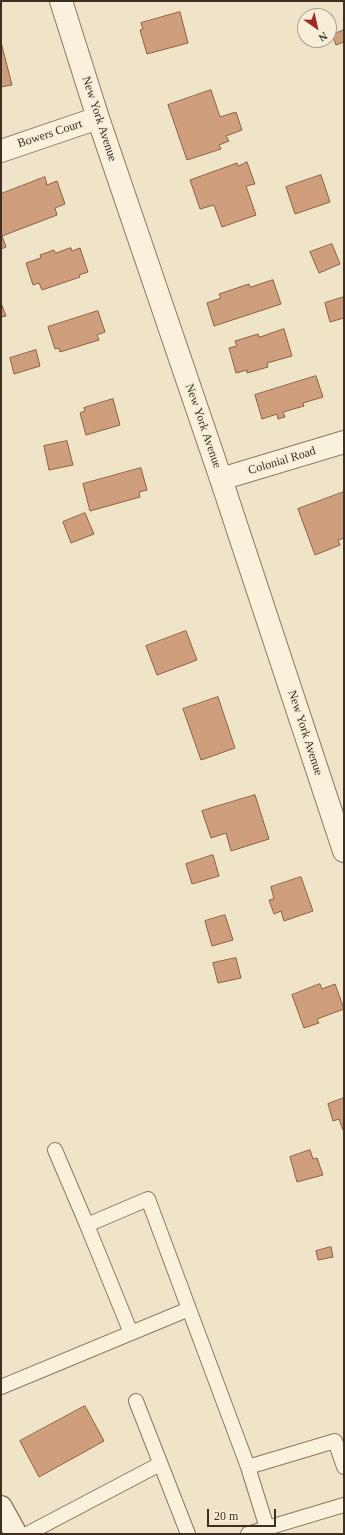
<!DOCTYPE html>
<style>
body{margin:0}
#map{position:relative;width:345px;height:1535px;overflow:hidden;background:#f0e4c8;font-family:Georgia,serif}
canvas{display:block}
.frame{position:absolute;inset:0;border:2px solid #3d2e20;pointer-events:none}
.north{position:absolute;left:297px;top:8px;width:40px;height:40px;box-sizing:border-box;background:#f7eed8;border:1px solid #ada18e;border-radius:50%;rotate:146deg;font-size:11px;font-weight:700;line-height:16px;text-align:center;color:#3d2e20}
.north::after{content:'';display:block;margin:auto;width:14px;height:18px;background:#9e2a2b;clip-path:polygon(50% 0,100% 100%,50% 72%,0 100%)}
.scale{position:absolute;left:207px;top:1509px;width:69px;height:18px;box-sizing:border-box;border:2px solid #3d2e20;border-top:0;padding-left:5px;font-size:12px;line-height:14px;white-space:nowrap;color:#3d2e20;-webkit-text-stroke:3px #f7eed8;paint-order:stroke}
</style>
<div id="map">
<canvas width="345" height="1535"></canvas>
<div class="frame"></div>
<div class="north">N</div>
<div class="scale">20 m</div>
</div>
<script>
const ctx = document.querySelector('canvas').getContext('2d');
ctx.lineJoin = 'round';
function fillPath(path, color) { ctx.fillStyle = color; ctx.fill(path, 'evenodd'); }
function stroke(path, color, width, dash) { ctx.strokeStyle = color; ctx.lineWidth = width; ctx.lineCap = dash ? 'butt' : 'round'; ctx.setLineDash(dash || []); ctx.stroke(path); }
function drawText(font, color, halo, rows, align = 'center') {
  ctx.font = font + ' Georgia,serif'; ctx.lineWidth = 3.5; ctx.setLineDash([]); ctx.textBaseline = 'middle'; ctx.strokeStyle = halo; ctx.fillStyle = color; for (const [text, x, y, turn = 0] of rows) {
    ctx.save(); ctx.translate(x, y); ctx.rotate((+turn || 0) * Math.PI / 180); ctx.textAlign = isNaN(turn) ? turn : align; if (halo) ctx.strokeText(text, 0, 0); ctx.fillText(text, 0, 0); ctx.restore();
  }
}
const building = new Path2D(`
 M180,12L188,43L147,54L140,30L143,29L141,23Z
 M344,30V42L336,45L332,35Z
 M2,46L12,85L1,87V47Z
 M211,90L220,117L236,112L242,130L226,136L229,141L219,145L221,149L187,160L168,105Z
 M247,162L255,184L246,186L256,215L222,227L214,205L200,209L190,180L237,163L238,166Z
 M321,175L330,202L295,214L286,187Z
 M45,177L47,185L57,181L65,204L55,208L57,215L2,236L6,247L1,249V194Z
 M332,244L340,264L319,273L310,252Z
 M71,248L72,251L80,248L88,272L79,275L80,277L42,290L39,283L33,285L26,263L41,258L40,255L54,250L55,253Z
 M273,280L281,304L214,326L207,303L221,298L219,294L249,284L250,287Z
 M344,297V318L330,322L325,303Z
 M1,303L6,316L1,317Z
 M98,311L105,332L97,335L99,340L60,352L59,348L55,349L48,327Z
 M284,329L292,356L267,363L268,367L247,373V370L236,373L229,348L237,346L235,341L258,334L259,337Z
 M36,350L40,366L14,374L10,358Z
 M316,376L323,397L303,403L304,406L283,412L285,417L278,419L277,414L262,419L255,395Z
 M113,399L120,425L86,435L80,413L85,411L84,408Z
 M67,441L73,465L49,470L44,446Z
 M141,468L147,490L139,492L140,497L90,511L83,484Z
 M344,492V538L338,540L340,545L315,555L298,509Z
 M85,513L94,534L71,543L63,522Z
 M186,631L197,660L157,675L146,646Z
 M218,697L235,748L201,760L183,709Z
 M255,795L269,839L231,851L226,833L211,838L202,811Z
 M213,855L219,876L192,884L186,864Z
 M301,877L313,911L284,921L281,911L274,914L269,900L274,899L271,887Z
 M225,915L233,940L212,946L205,921Z
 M236,958L241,978L218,983L213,963Z
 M320,984L322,989L335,984L344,1009L317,1019L319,1023L304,1028L292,995Z
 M344,1098V1129L343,1130L339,1119L333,1121L328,1104Z
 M310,1150L313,1159L317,1158L323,1175L297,1182L290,1157Z
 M331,1247L333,1257L318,1260L316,1251Z
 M85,1406L104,1441L39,1477L20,1441Z`);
fillPath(building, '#cf9f7d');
stroke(building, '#8d5f41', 1);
const lane = new Path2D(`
 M55,1150L87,1225
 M131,1333L87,1225L148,1199L189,1309
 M1,1387L189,1309L248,1467L267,1528L344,1505
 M136,1401L188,1534
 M248,1467L335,1441L344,1467
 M27,1534L160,1464
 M248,1534L267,1528`);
const street = new Path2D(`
 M61,1L98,118L221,479L344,851
 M1,151L98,118
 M221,479L344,442`);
const secondary = new Path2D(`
 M1,1507L16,1534`);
stroke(lane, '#8d765c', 16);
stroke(street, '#8d765c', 24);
stroke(secondary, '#6f573f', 24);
stroke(lane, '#faf1dc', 14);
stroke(street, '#faf1dc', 22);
stroke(secondary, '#faf1dc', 22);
drawText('12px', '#3d2e20', '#f7eed8', [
 ["New York Avenue",99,119,72],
 ["Bowers Court",50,134,-18],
 ["New York Avenue",203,426,71],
 ["Colonial Road",282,461,-17],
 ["New York Avenue",305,733,72]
]);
</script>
